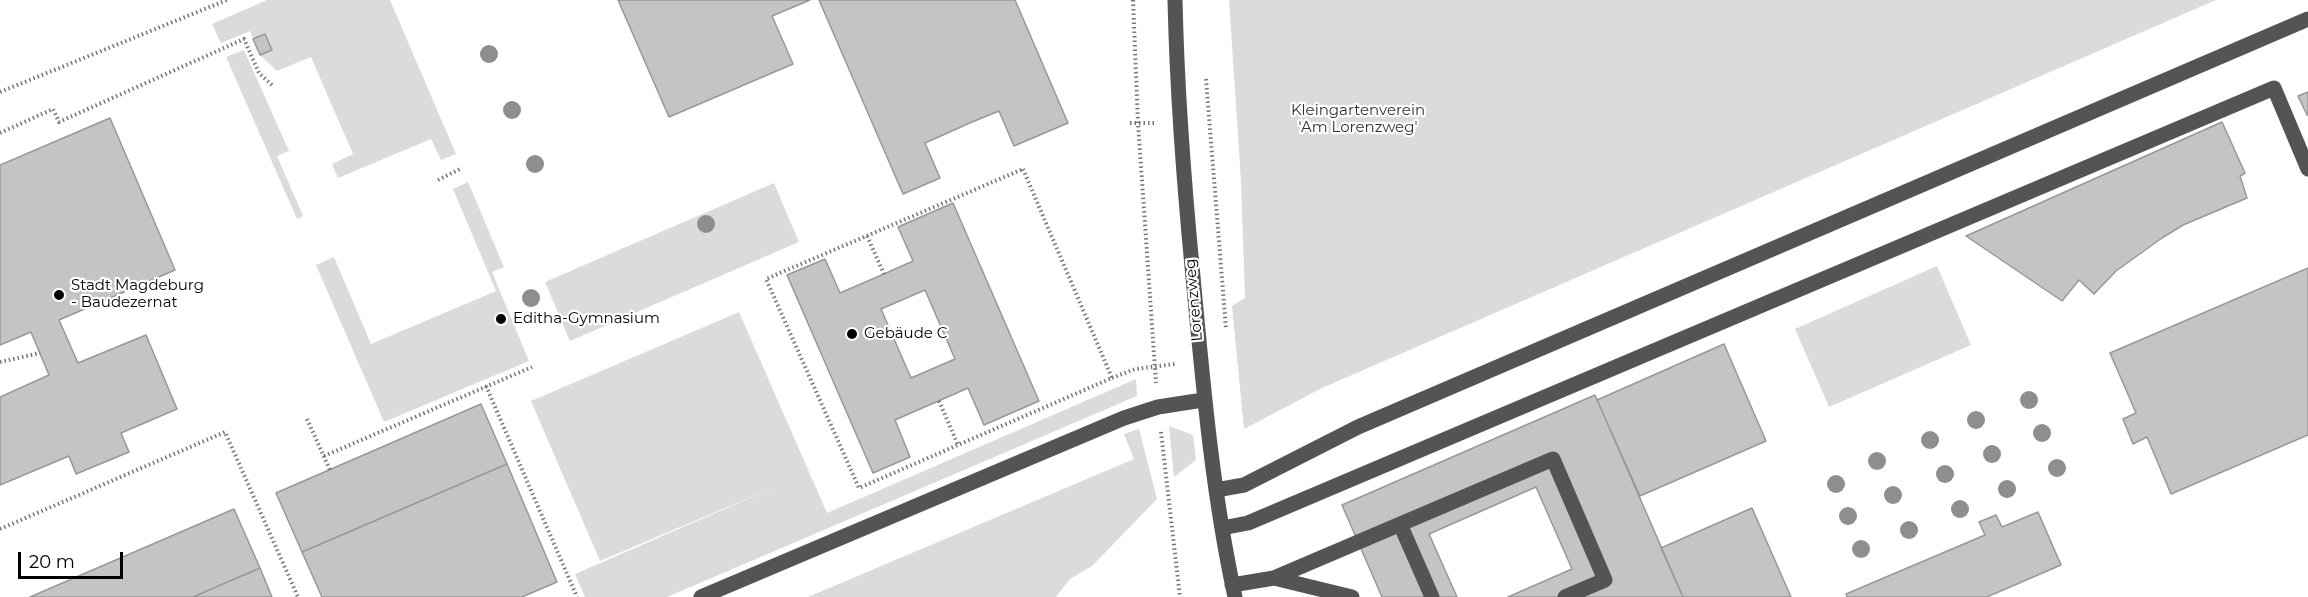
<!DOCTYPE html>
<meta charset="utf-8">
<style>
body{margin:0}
#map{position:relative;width:2308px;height:597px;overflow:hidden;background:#fff;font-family:Montserrat,sans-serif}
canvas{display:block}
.scale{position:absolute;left:18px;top:552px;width:105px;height:27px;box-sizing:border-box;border:3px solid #000;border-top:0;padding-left:8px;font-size:18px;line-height:21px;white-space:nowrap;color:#000;-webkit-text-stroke:4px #fff;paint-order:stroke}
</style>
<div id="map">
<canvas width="2308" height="597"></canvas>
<div class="scale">20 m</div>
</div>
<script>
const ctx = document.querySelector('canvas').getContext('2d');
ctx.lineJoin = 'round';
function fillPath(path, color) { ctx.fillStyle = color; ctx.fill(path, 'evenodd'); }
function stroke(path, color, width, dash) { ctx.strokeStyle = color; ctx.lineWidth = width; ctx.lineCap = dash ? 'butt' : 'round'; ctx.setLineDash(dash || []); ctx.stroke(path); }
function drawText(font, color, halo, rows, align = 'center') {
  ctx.font = font + ' Montserrat,sans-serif'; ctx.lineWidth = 4.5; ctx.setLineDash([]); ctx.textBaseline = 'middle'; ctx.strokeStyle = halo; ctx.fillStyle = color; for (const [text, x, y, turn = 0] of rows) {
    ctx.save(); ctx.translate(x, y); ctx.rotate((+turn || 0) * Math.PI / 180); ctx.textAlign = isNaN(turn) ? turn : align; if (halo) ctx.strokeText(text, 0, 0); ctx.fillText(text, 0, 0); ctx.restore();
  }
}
fillPath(new Path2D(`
 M267,0H390L456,154L441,160L431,139L338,178L332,164L353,154L311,57L277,71L260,55L272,50L253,39L250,31L221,43L212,24Z
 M1229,0H2216L1322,388L1244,429L1232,306L1245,298L1241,181Z
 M244,50L289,151L277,156L303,216L297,219L226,57Z
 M468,182L504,267L492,272L529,361L384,422L316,265L334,257L371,344L496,291L453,189Z
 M774,183L799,242L570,341L545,282Z
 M1937,266L1971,345L1829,407L1795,329Z
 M739,312L827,513L1136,379L1137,396L667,597H585L575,574L782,484L600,561L531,401Z
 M1169,426L1193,435L1196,460L1174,477Z
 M1139,429L1157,499L1092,566L1070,579L1056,597H808L1134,459L1124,434Z`), '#dbdbdb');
const building = new Path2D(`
 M618,0H810L772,16L793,64L669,117Z
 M819,0H1015L1068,123L1014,146L999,111L972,122L925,143L940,178L903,194Z
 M265,34L272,50L260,55L253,39Z
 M2308,92V115H2307L2298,96Z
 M110,118L175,270L59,320L78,363L146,335L177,409L121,433L129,452L76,474L69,456L0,485V397L49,375L31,332L0,345V165Z
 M2222,122L2245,173L2240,176L2247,198L2183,225L2162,238L2116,271L2094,294L2079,280L2062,301L1966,236Z
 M953,203L1039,401L984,425L968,388L895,420L910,457L873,473L787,275L825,259L840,293L884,274L913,261L898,227ZM925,290L955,359L911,378L881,309Z
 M2308,268V435L2171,494L2147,437L2133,444L2123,419L2136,413L2110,353Z
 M1724,344L1766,441L1640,496L1597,400Z
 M1595,395L1683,597H1508L1572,569L1536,487L1429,534L1457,597H1382L1342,505Z
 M481,404L507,464L302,552L276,493Z
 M507,464L557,582L522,597H322L302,552Z
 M1752,508L1791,597H1683L1661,548Z
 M234,509L260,568L193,597H30Z
 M2038,512L2061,565L1987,597H1847L1846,594L1985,535L1979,522L1996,515L2002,527Z
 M260,568L272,597H193Z`);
fillPath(building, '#c4c4c4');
stroke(building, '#989898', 1.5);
stroke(new Path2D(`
 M1133,0L1138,123L1156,383
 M1206,79L1226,329
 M0,92L227,0
 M1130,123H1156
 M0,133L53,109L59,122L244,39L259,73L272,85
 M1023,169L1112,378L859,488L766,279Z
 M438,180L462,168
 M867,236L884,274
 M0,362L40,353
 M1112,378L1135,369L1175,364
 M486,386L577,597
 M939,401L958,445
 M307,419L330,470
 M1161,432L1180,597
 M324,456L532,367
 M0,529L225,432L298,597`), '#767676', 4, [1.5, 3]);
stroke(new Path2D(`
 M1175,0C1177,93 1184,184 1193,277C1203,384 1212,491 1235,597
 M1216,490L1244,485L1358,427L2308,19
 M1400,524L1432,597
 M1222,528L1248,523L2274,88L2308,169
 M1274,578L1352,597
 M1232,585L1274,578L1553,459L1605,580L1565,597
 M701,597L1124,418L1158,407L1203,400`), '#545454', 15);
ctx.fillStyle = '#8e8e8e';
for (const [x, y] of [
 [489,54],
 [512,110],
 [535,164],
 [706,224],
 [531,298],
 [2029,400],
 [1976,420],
 [2042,433],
 [1930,440],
 [1992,454],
 [1877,461],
 [2057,468],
 [1945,474],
 [1836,484],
 [2007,489],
 [1893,495],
 [1960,509],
 [1848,516],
 [1909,530],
 [1861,549]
]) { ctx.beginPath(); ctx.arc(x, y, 9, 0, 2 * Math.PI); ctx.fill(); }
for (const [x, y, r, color] of [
 [59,295,6,"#000"],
 [501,319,6,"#000"],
 [852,334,6,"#000"]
]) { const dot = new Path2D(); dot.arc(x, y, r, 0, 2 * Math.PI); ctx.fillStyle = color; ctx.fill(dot); stroke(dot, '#fff', 2); }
drawText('15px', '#323232', '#fff', [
 ["Kleingartenverein",1358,111],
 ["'Am Lorenzweg'",1358,128]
]);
drawText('15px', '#000', '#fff', [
 ["Stadt Magdeburg",71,286],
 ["- Baudezernat",71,303],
 ["Editha-Gymnasium",513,319],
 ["Gebäude C",864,334]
], 'left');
drawText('15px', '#000', '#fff', [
 ["Lorenzweg",1194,300,-95]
]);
</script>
